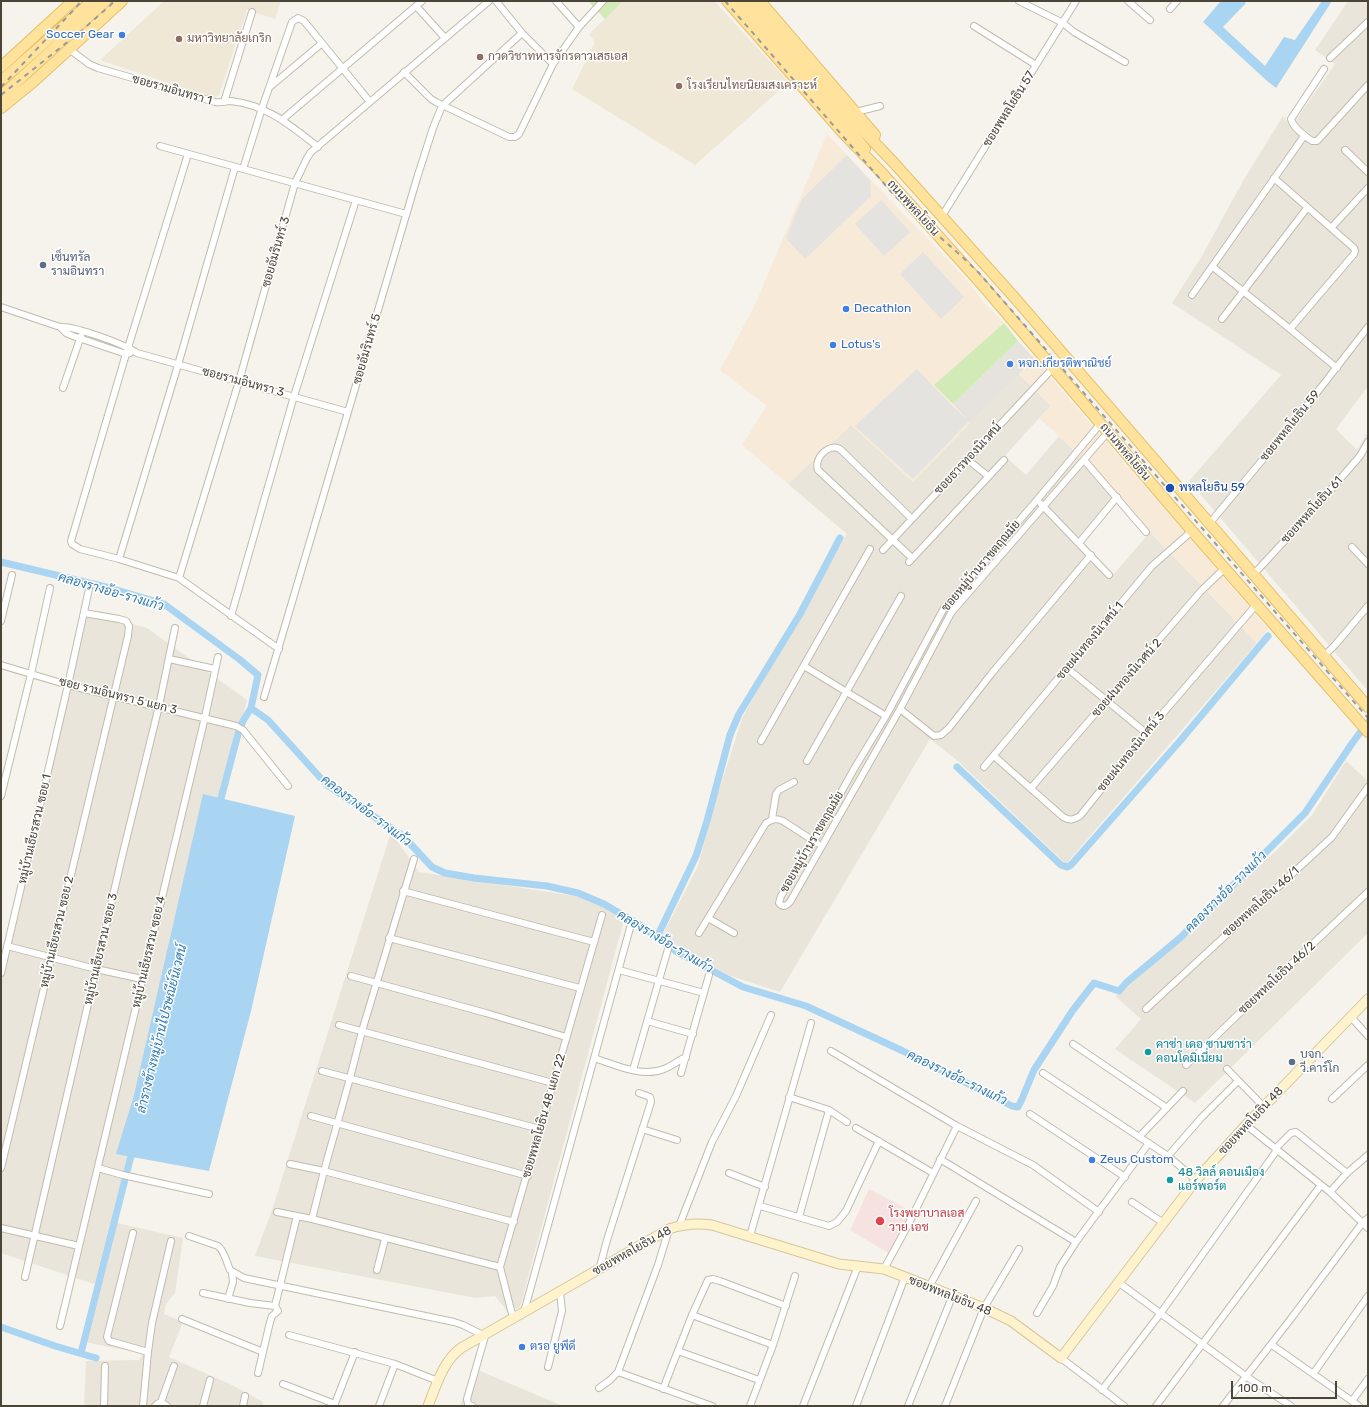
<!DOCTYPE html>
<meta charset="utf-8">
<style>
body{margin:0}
#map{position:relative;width:1369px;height:1407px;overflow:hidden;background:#f6f3ec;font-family:Rubik,sans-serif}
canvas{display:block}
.frame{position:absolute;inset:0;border:2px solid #4b4439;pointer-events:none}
.scale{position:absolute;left:1231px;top:1381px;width:106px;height:18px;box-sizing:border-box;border:2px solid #4b4439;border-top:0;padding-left:5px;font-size:12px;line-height:14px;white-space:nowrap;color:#4b4439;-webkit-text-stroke:3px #fff;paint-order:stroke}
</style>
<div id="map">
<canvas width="1369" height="1407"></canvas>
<div class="frame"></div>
<div class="scale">100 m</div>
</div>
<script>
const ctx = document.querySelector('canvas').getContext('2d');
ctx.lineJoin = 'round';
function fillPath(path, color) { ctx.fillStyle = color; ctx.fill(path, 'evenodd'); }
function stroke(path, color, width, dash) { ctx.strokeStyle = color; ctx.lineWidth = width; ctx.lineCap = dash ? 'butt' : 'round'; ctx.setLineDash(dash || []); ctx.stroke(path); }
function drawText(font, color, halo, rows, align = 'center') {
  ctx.font = font + ' Rubik,Sarabun,sans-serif'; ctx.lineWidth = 3; ctx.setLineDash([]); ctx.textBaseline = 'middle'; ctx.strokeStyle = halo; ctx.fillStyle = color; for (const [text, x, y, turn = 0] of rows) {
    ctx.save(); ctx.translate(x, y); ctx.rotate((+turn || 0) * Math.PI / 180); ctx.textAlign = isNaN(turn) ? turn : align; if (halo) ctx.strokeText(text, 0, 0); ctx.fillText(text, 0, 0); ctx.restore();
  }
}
fillPath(new Path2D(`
 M1348,1H1368V386L1336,429L1357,450L1368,432V691L1189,481L1281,375L1172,303L1202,256L1243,181L1283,116L1291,127L1335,64L1315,50Z
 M1018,373L1051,406L1039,418L1005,456L1026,475L1059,436L1121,497L1084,543L1113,575L1150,532L1257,643L1066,864L958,761L930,739L780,992L728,975L689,953L662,936L698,866L716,799L743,716L847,534L788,484L851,425L913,482Z
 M83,611L147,628L247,700L117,1223L183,1238L175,1293L166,1304L164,1314L183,1322L169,1357L232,1385L263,1402L262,1406H84L86,1361L139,1360L143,1354L85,1342L100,1286L1,1253V958Z
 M1346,761L1368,781V933L1195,1103L1115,1049L1141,1019L1115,996L1122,992L1281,846L1312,815Z
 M391,832L419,872L581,897L625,916L520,1307L508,1312L495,1296L476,1298L255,1256L272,1210Z
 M473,1368L563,1406H460Z`), '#eae5da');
fillPath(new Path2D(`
 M827,134L965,278L986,305L1004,323L934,385L970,423L913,482L851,425L788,484L742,445L767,406L720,370L755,305Z
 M1034,358L1268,629L1257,643L1151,532L1146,536L1116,503L1121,497L1074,450L1039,418L1051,406L1018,373Z`), '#f7ead8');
fillPath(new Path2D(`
 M1018,341L1034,358L970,423L953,404Z`), '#e6e2dd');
fillPath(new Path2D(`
 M164,1H281L275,19L247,10L219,95L213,98L100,60Z
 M623,1H714L789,82L695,165L572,89L595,42L589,34Z`), '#efe8d6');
fillPath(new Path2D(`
 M869,1189L911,1211L888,1253L850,1230Z`), '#f6e3e0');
fillPath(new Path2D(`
 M588,1H623L605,19Z
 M1004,323L1018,341L953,404L934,385Z`), '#d2eab5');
fillPath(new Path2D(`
 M847,155L870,181L871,196L805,259L786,238L802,199Z
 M881,200L910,232L884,256L855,224Z
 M923,252L964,297L941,319L900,274Z
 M917,369L951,405L969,421L913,479L855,426Z`), '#e5e3e0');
fillPath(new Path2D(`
 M1221,1H1244L1246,3L1223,27L1265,66L1284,37L1295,40L1322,1H1332L1276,88L1266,80L1203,22Z
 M203,794L295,816L251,1011L209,1171L116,1154L134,1095Z`), '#a9d4f2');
stroke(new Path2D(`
 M1,562L110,588L164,604L239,659L258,675L251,708L268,720L327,785L403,836L432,867L445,873L474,878L547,886L578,893L604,904L640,925L677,952L743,987L806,1006L903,1051L1012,1106L1018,1107L1022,1099L1034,1070L1073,1010L1094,983L1119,991L1127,982L1180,938L1305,813L1353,742L1368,722
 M957,767L1061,865L1067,867L1071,865L1180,741L1268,636
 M219,806L238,734L243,721L251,708
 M657,937L696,856L707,821L730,735L739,714L800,614L840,538
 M1,1327L55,1346L96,1358
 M81,1353L133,1148`), '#a9d4f2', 7);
const street = new Path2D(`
 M496,1L522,33L553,64
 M556,1L579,27
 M1019,1L1063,23L1074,32L1125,62
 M1128,1L1150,20
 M416,6L445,38
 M1170,9L1177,1
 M974,26L1036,65
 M69,49L89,64L98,68L215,102C221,103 225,101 231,101C267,105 290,125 318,147
 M1330,58L1368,22
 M1324,69L1291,119C1293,128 1305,136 1312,141H1317L1368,85
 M404,72L431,99L436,102L509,137H515L519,134L553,64L579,27L603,1
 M271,86L321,44
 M224,102L252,12
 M856,112L880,106
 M283,119L422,1
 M160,146L406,214
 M1345,150L1368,172
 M188,154L126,354L71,541L72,544L80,549L119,559L179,578L279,649
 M243,169L262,108L292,22L298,18L304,21L370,102
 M1274,178L1354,248L1355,251L1354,254L1290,329
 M942,216L1076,1
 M1331,228L1368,188
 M1213,267L1290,329L1337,368
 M1192,295L1304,136
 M1,307L60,327C75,326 124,344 137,353L348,412
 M1222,319L1307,208
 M60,327L66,333L73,336L126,354L130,353
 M63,388L81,336
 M1101,423L1037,500L944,608L886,716L854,769L814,841L781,896L779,903C783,908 786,906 790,902L900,709L951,613L1108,432
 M968,460L988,476
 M1084,460L1146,532
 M1041,504L1109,575
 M912,519L840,449C828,443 814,458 818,470L912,558
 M1209,524L1294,422L1368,327
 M1079,543L1117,497
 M1352,547L1368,564
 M883,550L1053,368
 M119,559L178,365L235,167
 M909,562L1004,460
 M1253,575L1313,510L1360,456L1368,442
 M179,578L239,381L295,183L307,158L311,152L489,1
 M231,616L294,396L356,200
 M1,621L12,575
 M1324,656L1335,645L1368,606
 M169,659L215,669
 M1,665L68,685L236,726L243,730L288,786
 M804,666L886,716
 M1067,668L1146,733
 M264,697L417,178L433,128L442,106L522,33
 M900,709L934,736L941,735L949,728L992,673L1091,555
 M761,741L870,549
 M994,756L1063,817C1070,821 1073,820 1080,816L1146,733L1256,605
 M807,761L901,596
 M984,767L1152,566L1192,531
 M1031,788L1201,591L1225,568
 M1,796L31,674L50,588
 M772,819L776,794L779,790L794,782
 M403,891L594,942
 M708,918L734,933
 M699,933L766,823C773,819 776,818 783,821L817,843
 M389,938L580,988
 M7,946L96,969L142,979
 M619,970L704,993
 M1,973L68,685L89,589
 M351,976L486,1013L566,1037
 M1146,1009L1332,837L1368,787
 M1351,1017L1368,1036
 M647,1021L693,1034
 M339,1025L553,1083
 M1073,1044L1167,1108
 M831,1051L957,1126L1033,1165L1099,1212
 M594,1058C616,1065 642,1078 664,1069C672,1066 679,1060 686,1057
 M1186,1065L1251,1002L1368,892
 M1227,1069L1264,1107
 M633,1070L668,949
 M322,1071L540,1129
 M681,1073L709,975
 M1043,1073L1168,1156L1196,1180
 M789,1097L829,1110L847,1122
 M1332,1099L1368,1065
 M1030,1114L1125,1177
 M311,1116L528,1176
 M1246,1125L1330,1192L1368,1228
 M856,1128L933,1173
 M642,1129L677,1140
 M1139,1137L1183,1091
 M1276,1148L1291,1133L1296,1132L1347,1173
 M1168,1156L1201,1118L1238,1081
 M940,1159L1076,1242
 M290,1164L324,1171L514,1222
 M1,1168L128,636L129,626L126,621L119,619L84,613
 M98,1168L123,1175L209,1194
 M729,1173L765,1187
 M1330,1192L1347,1173L1368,1155
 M1132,1202L1162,1222
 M760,1206L829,1226L837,1222L846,1211L879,1141
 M277,1212L312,1219L500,1267
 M799,1217L829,1110
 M312,1219L324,1171L350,1078L362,1031L414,859
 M679,1226L712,1142L736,1096L771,1015
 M1,1228L79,1246
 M133,1233L107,1337L109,1341L113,1342L148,1352
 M189,1236L218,1246C225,1252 226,1261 230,1270L244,1278L454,1322L463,1325L483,1335
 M750,1236L811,1023
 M884,1269L908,1225L957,1126
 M377,1270L385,1239
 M599,1270L607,1240L651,1102L650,1097L639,1093
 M25,1277L121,861L159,706L175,628
 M1118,1282L1247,1377
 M929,1287L976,1201
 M203,1293L250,1303L275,1306
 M228,1299L233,1282L232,1272
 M524,1312L630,928
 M1037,1313L1053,1286L1060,1267L1076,1242L1149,1143
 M692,1315L773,1345
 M513,1318L500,1267L602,915
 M182,1319L263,1352
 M60,1326L205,717L218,657
 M289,1335L395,1364L438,1381
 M1272,1345L1359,1406
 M678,1351L759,1380
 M1061,1358L1124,1406
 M548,1367L562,1311L560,1292
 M618,1372L712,1406
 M258,1373L270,1322L272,1316L278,1311L275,1306L297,1216
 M1313,1374L1368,1296
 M1247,1377L1291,1406
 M283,1384L335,1404
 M599,1388L610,1380L618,1372L658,1265L669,1229
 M663,1389L692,1315L708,1280L713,1279L720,1281L786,1306
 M1102,1390L1160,1314L1277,1150
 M1352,1401L1368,1379
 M161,1402L174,1366
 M104,1406L105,1366
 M143,1406L148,1352L152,1323L171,1241
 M155,1406L157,1404L161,1402L167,1406
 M203,1406L210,1380
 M243,1406L245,1396
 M334,1406L355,1352
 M379,1406L395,1364
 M472,1406L468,1404L467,1399L486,1333
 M750,1406L773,1345L795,1276
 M803,1406L858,1266
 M856,1406L905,1277
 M908,1406L952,1297
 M945,1406L984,1308L1019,1249
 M1156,1406L1321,1185
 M1223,1406L1293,1316L1363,1222L1368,1218`);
const secondary = new Path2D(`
 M428,1406C436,1386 443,1361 461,1348L669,1229C684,1224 697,1223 712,1225L839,1264L884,1269L905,1277L984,1308L1011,1321L1061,1358L1196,1180L1246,1125L1368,999`);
const primary = new Path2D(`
 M727,1L843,133L882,173L985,288L1192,531L1368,732
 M737,1L838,116L865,149
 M750,1L851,118L894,163L1014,297L1368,707
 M760,1L875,135
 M1,67L73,1
 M1,81L92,1
 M1,96L106,1
 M1,108L33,82L122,1`);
stroke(street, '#c2bbae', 8);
stroke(secondary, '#d6c79b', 11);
stroke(primary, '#e6c16a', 12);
stroke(street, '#fff', 6);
stroke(secondary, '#fff3cd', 9);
stroke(primary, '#ffe39c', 10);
stroke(new Path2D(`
 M725,1L894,195C921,222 952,246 979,273L1368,718
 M1,87L82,1
 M1,95L80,32L115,1`), '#9a9a9a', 2, [5, 5]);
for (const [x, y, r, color] of [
 [122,35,4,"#3f7fe0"],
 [179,39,4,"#8d6e63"],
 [480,57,4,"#8d6e63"],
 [679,86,4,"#8d6e63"],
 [43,265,4,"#5c6f8a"],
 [846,309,4,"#3f7fe0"],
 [833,345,4,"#3f7fe0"],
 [1010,364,4,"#3f7fe0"],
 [1170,488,5,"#1a4fb4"],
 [1148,1052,4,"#0f9aa8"],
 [1292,1062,4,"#5c6f8a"],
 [1092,1160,4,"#3f7fe0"],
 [1170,1180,4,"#0f9aa8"],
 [880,1221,5,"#e0444e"],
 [522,1347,4,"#3f7fe0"]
]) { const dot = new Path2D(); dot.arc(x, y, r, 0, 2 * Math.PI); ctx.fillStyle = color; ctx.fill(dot); stroke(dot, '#fff', 1.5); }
drawText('12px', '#366cbe', '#fff', [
 ["Soccer Gear",114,35,"right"],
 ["Decathlon",854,309],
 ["Lotus's",841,345],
 ["หจก.เกียรติพาณิชย์",1018,364],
 ["Zeus Custom",1100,1160],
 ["ตรอ ยูพีดี",530,1347]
], 'left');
drawText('12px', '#785e54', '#fff', [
 ["มหาวิทยาลัยเกริก",187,39],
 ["กวดวิชาทหารจักรดาวเสธเอส",488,57],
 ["โรงเรียนไทยนิยมสงเคราะห์",687,86]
], 'left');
drawText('12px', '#4b4439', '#fff', [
 ["ซอยรามอินทรา 1",172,90,16],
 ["ซอยพหลโยธิน 57",1009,109,-58],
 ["ถนนพหลโยธิน",913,208,48],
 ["ซอยอัมรินทร์ 3",276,252,-74],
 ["ซอยอัมรินทร์ 5",367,349,-74],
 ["ซอยรามอินทรา 3",243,382,15],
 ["ซอยพหลโยธิน 59",1290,426,-51],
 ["ถนนพหลโยธิน",1125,452,50],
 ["ซอยธารทองนิเวศน์",968,459,-47],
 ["ซอยพหลโยธิน 61",1312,510,-48],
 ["ซอยหมู่บ้านราชตฤณมัย",981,566,-50],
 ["ซอยฝนทองนิเวศน์ 1",1090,641,-50],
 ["ซอยฝนทองนิเวศน์ 2",1127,678,-49],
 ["ซอย รามอินทรา 5 แยก 3",118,696,14],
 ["ซอยฝนทองนิเวศน์ 3",1131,752,-51],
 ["หมู่บ้านเธียรสวน ซอย 1",35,829,-77],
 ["ซอยหมู่บ้านราชตฤณมัย",812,842,-60],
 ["ซอยพหลโยธิน 46/1",1261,902,-42],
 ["หมู่บ้านเธียรสวน ซอย 2",57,932,-77],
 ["หมู่บ้านเธียรสวน ซอย 3",101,949,-77],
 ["หมู่บ้านเธียรสวน ซอย 4",149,952,-77],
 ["ซอยพหลโยธิน 46/2",1277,978,-43],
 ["ซอยพหลโยธิน 48 แยก 22",544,1116,-74],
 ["ซอยพหลโยธิน 48",1251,1121,-47],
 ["ซอยพหลโยธิน 48",632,1251,-29],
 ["ซอยพหลโยธิน 48",950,1296,22]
]);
drawText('12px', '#4e5e75', '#fff', [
 ["เซ็นทรัล",51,258],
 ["รามอินทรา",51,272],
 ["บจก.",1300,1055],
 ["วี.คาร์โก",1300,1069]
], 'left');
drawText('12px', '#164399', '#fff', [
 ["พหลโยธิน 59",1179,488]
], 'left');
drawText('12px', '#0d838f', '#fff', [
 ["คาซ่า เดอ ซานซาร่า",1156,1045],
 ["คอนโดมิเนี่ยม",1156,1059],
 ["48 วิลล์ ดอนเมือง",1178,1173],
 ["แอร์พอร์ต",1178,1187]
], 'left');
drawText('12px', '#be3a42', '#fff', [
 ["โรงพยาบาลเอส",889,1214],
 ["วาย เอช",889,1228]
], 'left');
drawText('italic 13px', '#2e7ab2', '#fff', [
 ["คลองรางอ้อ-รางแก้ว",111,592,16],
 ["คลองรางอ้อ-รางแก้ว",366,811,37],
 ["คลองรางอ้อ-รางแก้ว",1226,892,-45],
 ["คลองรางอ้อ-รางแก้ว",665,942,31],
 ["ลำรางข้างหมู่บ้านไปรษณีย์นิเวศน์",162,1029,-76],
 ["คลองรางอ้อ-รางแก้ว",957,1078,26]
]);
</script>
